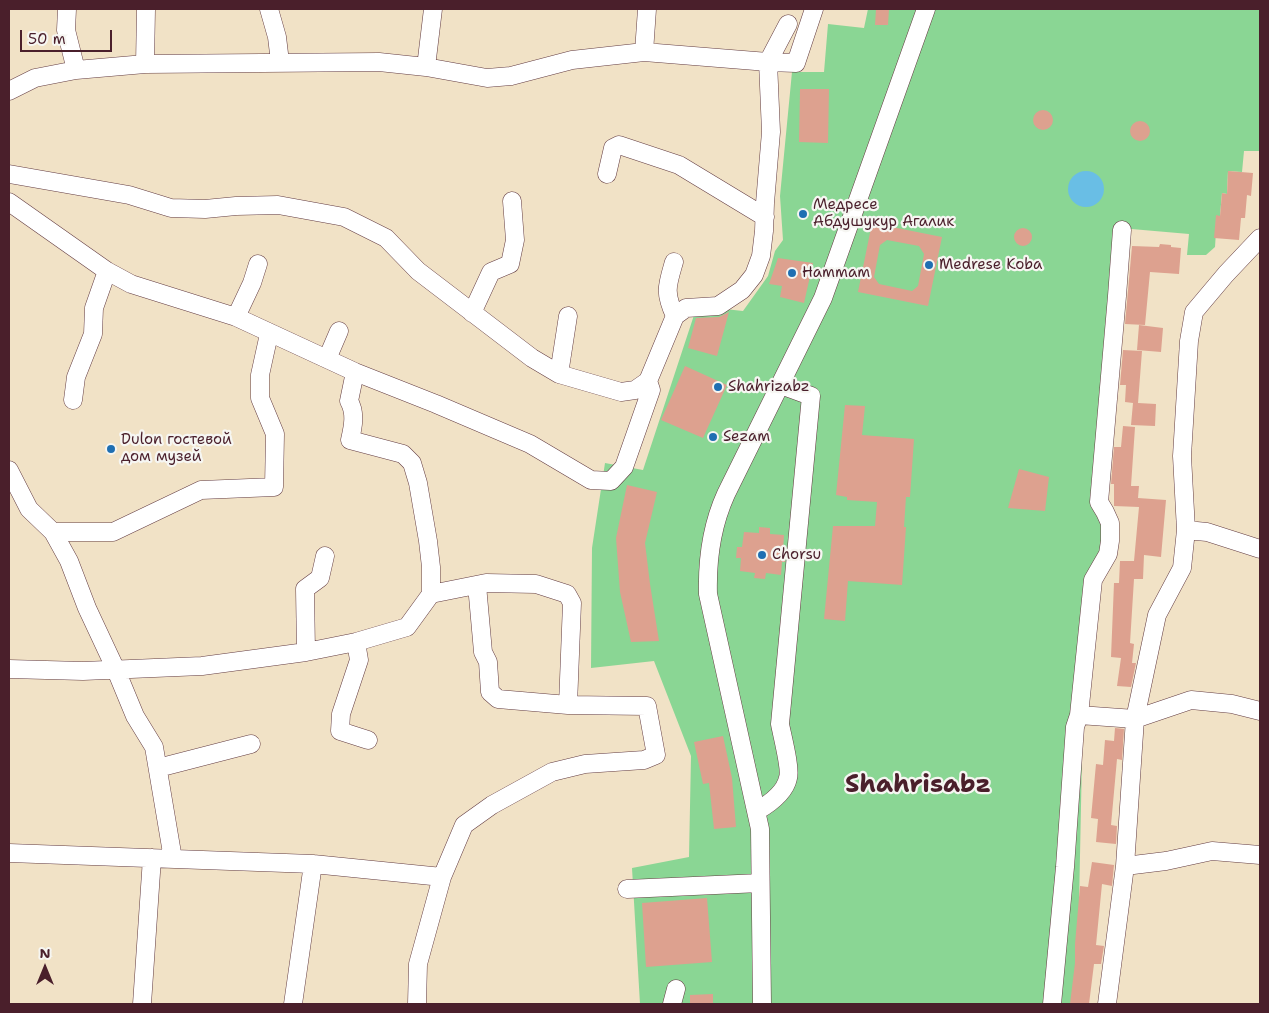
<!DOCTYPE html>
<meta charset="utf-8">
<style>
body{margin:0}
#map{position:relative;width:1269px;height:1013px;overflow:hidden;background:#f1e2c6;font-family:"Shantell Sans",sans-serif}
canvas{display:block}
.frame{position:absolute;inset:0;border:10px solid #4a1f2b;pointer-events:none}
.north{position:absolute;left:20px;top:943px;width:50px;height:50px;-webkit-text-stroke:4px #f6f6f2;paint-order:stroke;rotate:0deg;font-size:14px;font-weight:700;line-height:20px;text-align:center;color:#4a1f2b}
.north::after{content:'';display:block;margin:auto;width:18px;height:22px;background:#4a1f2b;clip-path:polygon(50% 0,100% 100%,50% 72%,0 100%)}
.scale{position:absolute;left:20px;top:30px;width:92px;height:22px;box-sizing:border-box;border:2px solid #4a1f2b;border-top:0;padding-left:6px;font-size:15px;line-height:18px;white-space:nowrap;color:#4a1f2b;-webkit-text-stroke:4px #f6f6f2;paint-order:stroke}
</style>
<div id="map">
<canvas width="1269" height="1013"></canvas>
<div class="frame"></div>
<div class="north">N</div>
<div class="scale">50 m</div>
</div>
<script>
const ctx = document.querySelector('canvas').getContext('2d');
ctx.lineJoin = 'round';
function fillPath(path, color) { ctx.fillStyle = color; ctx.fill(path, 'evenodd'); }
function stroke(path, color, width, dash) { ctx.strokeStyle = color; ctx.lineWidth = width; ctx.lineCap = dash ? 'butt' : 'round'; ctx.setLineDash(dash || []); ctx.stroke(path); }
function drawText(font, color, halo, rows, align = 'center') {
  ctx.font = font + ' "Shantell Sans",sans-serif'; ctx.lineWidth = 4.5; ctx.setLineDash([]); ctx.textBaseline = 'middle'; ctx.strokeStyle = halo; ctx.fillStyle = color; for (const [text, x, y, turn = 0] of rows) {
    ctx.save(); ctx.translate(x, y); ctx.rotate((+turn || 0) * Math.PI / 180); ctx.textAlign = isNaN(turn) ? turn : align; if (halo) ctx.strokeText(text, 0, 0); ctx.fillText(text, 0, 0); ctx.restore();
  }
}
fillPath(new Path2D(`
 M868,9H1260V151H1244L1242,172L1228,171L1227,194L1222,193L1220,216H1217L1215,247L1206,255H1187L1189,234L1120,228L1106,528L1083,707L1077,1004H640L632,868L689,857L691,756L654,661L591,668L592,548L605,463L643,470L697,306L743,311L768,276L775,251L783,240L780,196L792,72H824L828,24L864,28Z`), '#8ad694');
fillPath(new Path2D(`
 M1068 189a18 18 0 1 1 36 0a18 18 0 1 1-36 0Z`), '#69bee5');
fillPath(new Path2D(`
 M876,9H889L888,25H875Z
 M800,89H829L828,143L799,142Z
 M1033 120a10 10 0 1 1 20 0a10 10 0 1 1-20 0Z
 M1130 131a10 10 0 1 1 20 0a10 10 0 1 1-20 0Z
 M1228,171L1253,173L1251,196L1247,195L1245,218H1241L1239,240L1214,238L1216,215L1220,216L1222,193L1227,194Z
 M872,223L942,237L928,306L858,292ZM887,240L919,246L924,254L918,286L912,291L879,284L874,277L880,245Z
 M1014 237a9 9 0 1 1 18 0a9 9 0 1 1-18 0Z
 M1160,244L1171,245V247L1181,248L1179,274L1150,272L1145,325L1125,324L1132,246L1159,247Z
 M778,258L813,263L804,303L780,297L782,286L769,284Z
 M729,312L717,356L688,348L696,318L719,317Z
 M1139,325L1163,328L1161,352L1137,350Z
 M1123,350L1142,351L1138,403L1156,404L1155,426L1131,425L1133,403L1125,402L1126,385H1120Z
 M685,366L727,385L703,438L661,420Z
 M845,405L865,406L862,435L914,439L910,497H906L904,527H906L902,585L848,581L845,621L824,619L833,526H875L877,502L847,500V497L836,495Z
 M1123,426L1135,427L1131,486H1139L1138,498L1166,500L1161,557L1144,555L1143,579H1134L1130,643L1134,644L1132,663H1136L1131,687L1117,686L1121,658L1111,657L1114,583H1119L1120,561H1134L1139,507L1114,506V484H1111L1114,447H1121Z
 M1019,469L1049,477L1045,511L1008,508Z
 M627,485L657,492L645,543L650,584L659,641L631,642L620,592L616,538Z
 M759,527L770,528V534L784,535L783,551H786L785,562H782L781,575L766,573L765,579L754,578L755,573L740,571L741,558H736L737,547H742L744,532L759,533Z
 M1115,728L1124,729L1122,760L1117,759L1111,825L1117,826L1116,844L1096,842L1098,819L1091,818L1096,764L1103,765L1105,740L1114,741Z
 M723,736L732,778L736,827L714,829L709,783L703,784L694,742Z
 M1092,862L1114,865L1112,886L1102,884L1096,945L1104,946L1101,964H1094L1089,1004H1070L1075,963V944L1080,886L1088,887Z
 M707,898L712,962L646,967L642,903Z
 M713,994V1004H690V995Z`), '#dda18f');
const minor = new Path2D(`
 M67,9L66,30L76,70
 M269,9L277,37L280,62
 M644,52L647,9
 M145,64L146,9
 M426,67L433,9
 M9,91L35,78L76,70L145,64L379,62L426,67L487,78L511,76L572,60L644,52L768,62L796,63L814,9
 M9,174L129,195L171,208L205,209L236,206L278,205L344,217L386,238L418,271L532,358L559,374L621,392L635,390L648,381L651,390L624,467L611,481L591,480L530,444L436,404L355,372L236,317L131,284L107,271L9,202
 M607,174L613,148L619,145L679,165L765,217
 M674,262C667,286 664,292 675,316
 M472,313L491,272L510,264L515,240L512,201
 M236,317L252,283L258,264
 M327,359L339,331
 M355,372L349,401C356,413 353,427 350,440L403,454L412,463L418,483L428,541L431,567V594
 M559,374L568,316
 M648,381L675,316L686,308L718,306L742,290L754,275L761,256L764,231L765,203L771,132L768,62L788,24
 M73,400L76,377L93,334L94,308L107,271
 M9,470L29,509L53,532L69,561L87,608L116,670L135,716L154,747L173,859
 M1186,530L1207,532L1260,549
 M53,532H113L201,490L274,487L275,434L260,398V375L269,334
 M477,585L483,652L488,662L490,692L498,699L568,705
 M356,642L359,660L341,714L340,731L368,740
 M306,652L305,589L320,578L325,556
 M9,669L83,671L202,666L306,652L356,642L407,627L431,594L486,583L536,584L567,594L572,603L568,705L647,706L656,755L644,760L585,764L552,772L492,805L464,825L442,877L418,964L417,1004
 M1079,715L1093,580L1108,554L1110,541V523L1105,512L1099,502L1117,296L1122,230
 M158,768L251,744
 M757,811C769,804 785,793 788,778C791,769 782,735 780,724L811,396L781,385
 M9,853L313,864L442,877
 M1125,866L1166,861L1212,851L1260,855
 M627,889L760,883
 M142,1004L152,858
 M293,1004L313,864
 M672,1004L676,989
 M762,1004L760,829L708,594C707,559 711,527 726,494L823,298L926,9
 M1052,1004L1065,867L1075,727L1079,715L1135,719L1191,700L1232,704L1260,711
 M1107,1004L1125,866L1135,719L1157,615L1182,568L1186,530L1182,456L1189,341L1194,312L1226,274L1260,238`);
stroke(minor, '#633c42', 19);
stroke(minor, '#fff', 18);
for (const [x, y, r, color] of [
 [803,214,5,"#1f6fb2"],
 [929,265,5,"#1f6fb2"],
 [792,273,5,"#1f6fb2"],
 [718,387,5,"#1f6fb2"],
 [713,437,5,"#1f6fb2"],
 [111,449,5,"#1f6fb2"],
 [762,555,5,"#1f6fb2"]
]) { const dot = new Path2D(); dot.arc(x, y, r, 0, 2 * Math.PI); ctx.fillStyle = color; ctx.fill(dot); stroke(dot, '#f6f6f2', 2); }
drawText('15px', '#4a1f2b', '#f6f6f2', [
 ["Медресе",813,205],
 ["Абдушукур Агалик",813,222],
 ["Medrese Koba",939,265],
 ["Hammam",802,273],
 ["Shahrizabz",728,387],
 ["Sezam",723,437],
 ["Dulon гостевой",121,440],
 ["дом музей",121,457],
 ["Chorsu",772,555]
], 'left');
drawText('bold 25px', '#4a1f2b', '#f6f6f2', [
 ["Shahrisabz",918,785]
]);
</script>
